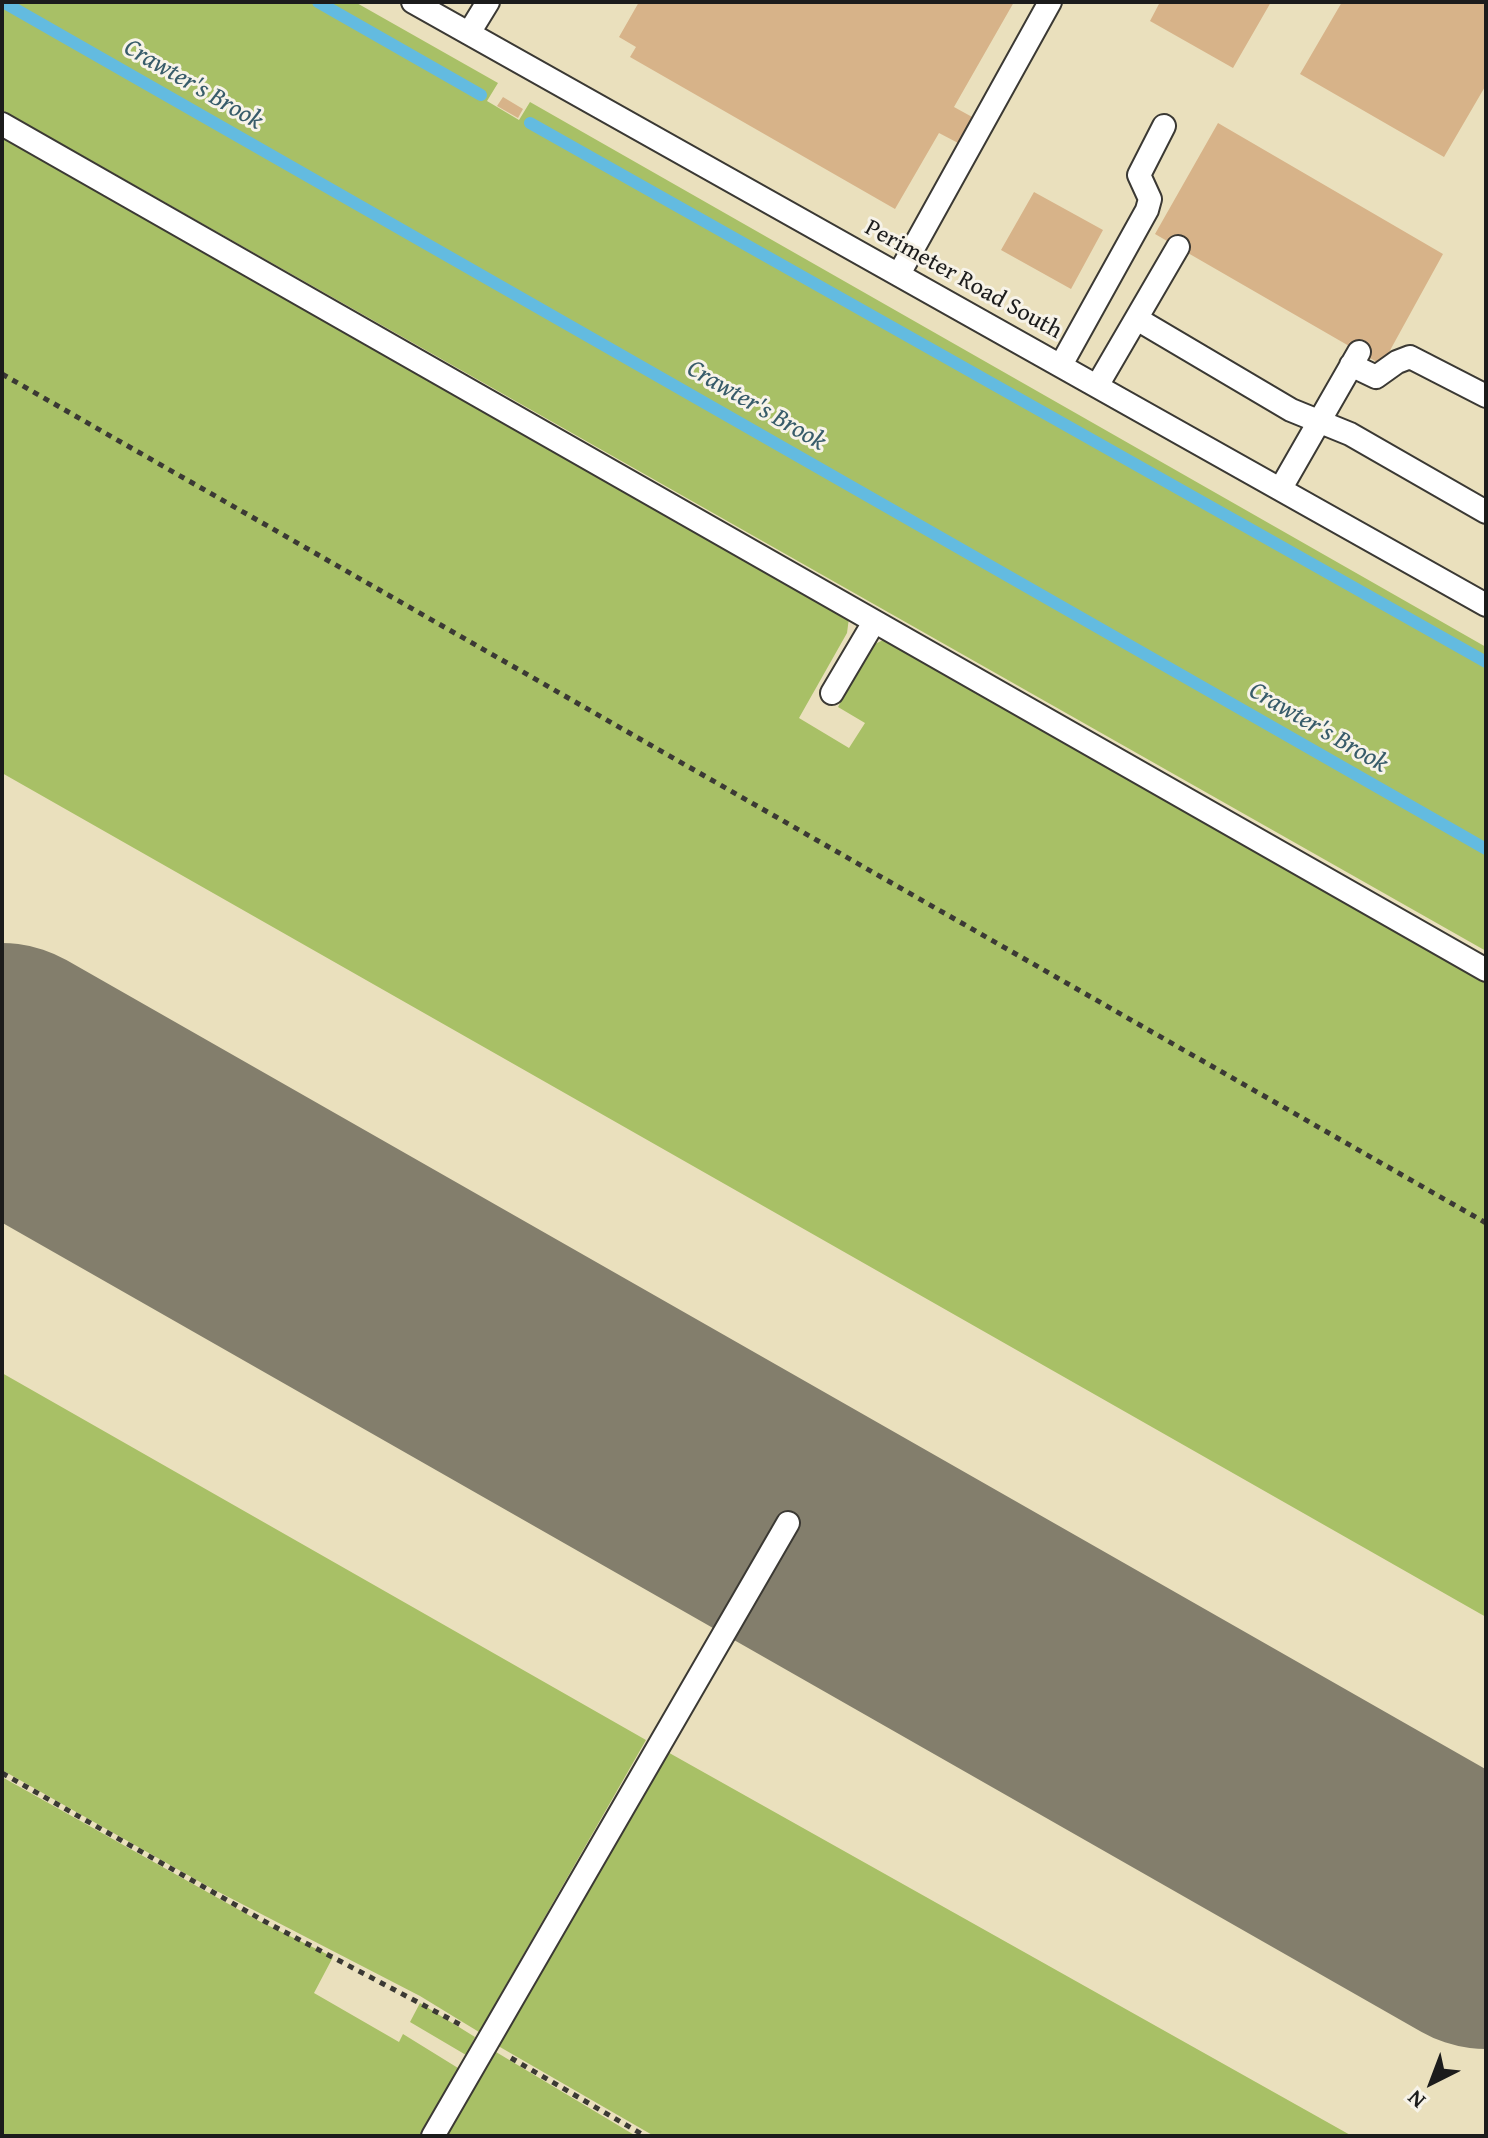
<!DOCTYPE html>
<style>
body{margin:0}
#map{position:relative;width:1488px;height:2138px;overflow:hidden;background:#eae0bd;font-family:"Gentium Book Plus",serif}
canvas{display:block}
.frame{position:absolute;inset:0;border:4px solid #1c1c1c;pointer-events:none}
.north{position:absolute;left:1392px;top:2042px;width:80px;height:80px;-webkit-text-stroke:6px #f7f3e8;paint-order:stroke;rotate:222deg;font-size:22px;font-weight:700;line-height:32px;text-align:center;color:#1c1c1c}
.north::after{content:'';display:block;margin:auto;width:28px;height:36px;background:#1c1c1c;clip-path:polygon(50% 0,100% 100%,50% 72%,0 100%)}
</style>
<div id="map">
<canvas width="1488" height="2138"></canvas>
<div class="frame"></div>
<div class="north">N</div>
</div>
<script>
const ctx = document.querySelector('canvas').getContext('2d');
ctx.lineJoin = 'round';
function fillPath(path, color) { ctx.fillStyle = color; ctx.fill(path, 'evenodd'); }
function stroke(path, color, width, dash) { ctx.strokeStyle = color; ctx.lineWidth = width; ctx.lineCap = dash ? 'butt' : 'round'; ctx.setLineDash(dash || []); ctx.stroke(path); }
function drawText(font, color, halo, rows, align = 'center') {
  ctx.font = font + ' "Gentium Book Plus",serif'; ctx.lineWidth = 6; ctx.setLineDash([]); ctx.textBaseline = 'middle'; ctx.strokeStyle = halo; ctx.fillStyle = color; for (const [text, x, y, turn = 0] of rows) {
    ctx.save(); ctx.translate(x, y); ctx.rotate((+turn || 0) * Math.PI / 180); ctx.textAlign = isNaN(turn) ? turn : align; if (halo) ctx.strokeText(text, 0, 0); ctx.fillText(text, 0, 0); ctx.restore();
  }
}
fillPath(new Path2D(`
 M2,2H355L498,83L487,101L519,120L530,102L1486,647V951L2,110Z
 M2,136L849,618L847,633L799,718L849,748L865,723L838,707L871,646L887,638L1486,977V1617L2,773Z
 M2,1373L646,1740L479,2032L420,1996L209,1887L2,1770Z
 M664,1750L1352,2136H654L493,2043Z
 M2,1777L259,1921L333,1957L314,1993L399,2042L403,2034L458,2068L419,2136H2Z
 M420,2003L475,2037L466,2055L410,2022Z
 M491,2049L636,2136H441Z`), '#a8c066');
stroke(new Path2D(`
 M3,2L1486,849
 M318,2L481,95
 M530,123L1486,662`), '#63bbe0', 12);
stroke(new Path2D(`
 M2,1073L1486,1919`), '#837e6c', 260);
fillPath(new Path2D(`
 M639,2H1014L954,107L974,118L960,144L939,133L895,209L630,57L636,47L619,37Z
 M1160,2H1271L1233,68L1150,21Z
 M1342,2H1486V85L1444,157L1300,74Z
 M503,97L523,109L518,118L497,106Z
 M1218,123L1443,254L1382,365L1155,234Z
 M1034,192L1103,230L1071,289L1001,250Z`), '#d7b389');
const lane = new Path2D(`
 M413,2L1486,605
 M469,33L488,2
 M2,124L1486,970
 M899,274L1050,2
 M1137,319L1291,410L1350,434L1486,512
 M1061,365L1147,210L1150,199L1139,175L1164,126
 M1351,365L1376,377L1397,362L1410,357L1486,396
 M1097,386L1178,247
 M1281,488L1359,352
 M832,693L874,622
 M433,2136L788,1523`);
stroke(lane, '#3b3934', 26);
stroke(new Path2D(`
 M2,374L1486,1223
 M2,1773L264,1921L463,2026
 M511,2058L645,2136`), '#3b3934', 5, [6, 6]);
stroke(lane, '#fff', 22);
drawText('24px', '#1c1c1c', '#f7f3e8', [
 ["Perimeter Road South",963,280,29]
]);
drawText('italic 26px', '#385c6a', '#f7f3e8', [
 ["Crawter's Brook",193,85,30],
 ["Crawter's Brook",756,406,30],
 ["Crawter's Brook",1318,728,30]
]);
</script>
